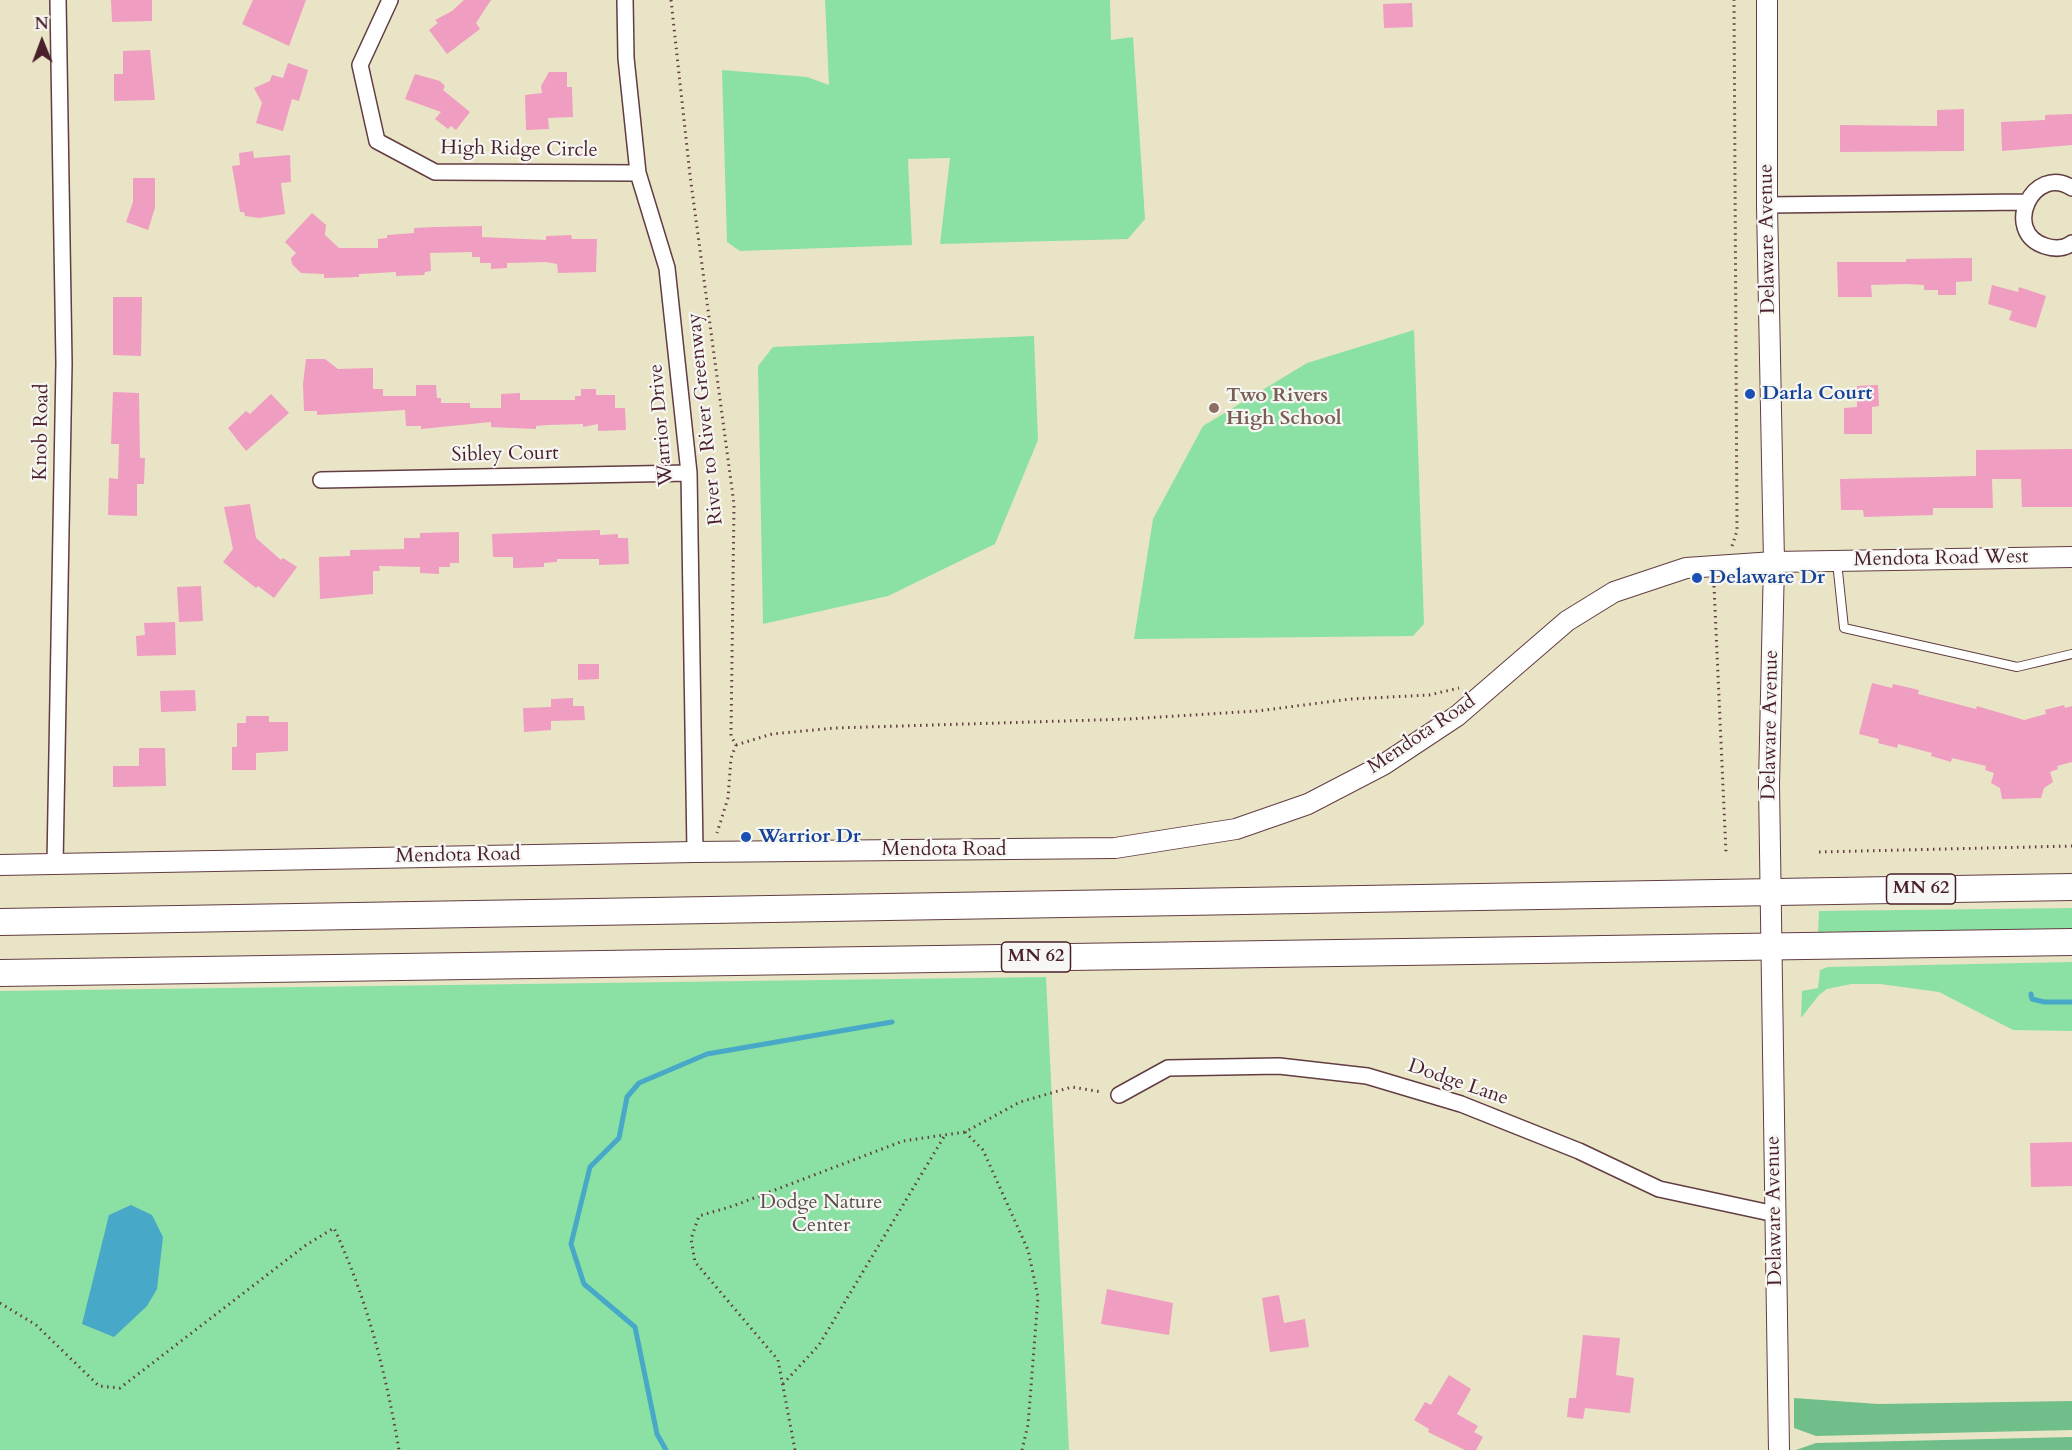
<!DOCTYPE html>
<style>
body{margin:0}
#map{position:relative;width:2072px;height:1450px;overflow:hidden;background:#e9e4c6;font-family:Cardo,serif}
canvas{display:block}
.north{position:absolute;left:12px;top:12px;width:60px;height:60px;-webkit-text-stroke:4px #f6f6f2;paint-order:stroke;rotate:359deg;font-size:16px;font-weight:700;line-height:24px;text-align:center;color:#4a1f2b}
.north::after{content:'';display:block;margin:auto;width:21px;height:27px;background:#4a1f2b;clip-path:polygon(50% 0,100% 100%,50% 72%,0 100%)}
</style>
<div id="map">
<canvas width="2072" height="1450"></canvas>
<div class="north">N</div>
</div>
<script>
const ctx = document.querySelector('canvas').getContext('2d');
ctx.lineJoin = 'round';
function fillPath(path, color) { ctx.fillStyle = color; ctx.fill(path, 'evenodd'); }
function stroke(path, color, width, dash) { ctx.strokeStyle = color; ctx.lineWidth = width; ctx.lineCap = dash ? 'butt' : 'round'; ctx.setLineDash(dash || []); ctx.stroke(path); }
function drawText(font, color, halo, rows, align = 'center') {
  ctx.font = font + ' Cardo,serif'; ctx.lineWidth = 4.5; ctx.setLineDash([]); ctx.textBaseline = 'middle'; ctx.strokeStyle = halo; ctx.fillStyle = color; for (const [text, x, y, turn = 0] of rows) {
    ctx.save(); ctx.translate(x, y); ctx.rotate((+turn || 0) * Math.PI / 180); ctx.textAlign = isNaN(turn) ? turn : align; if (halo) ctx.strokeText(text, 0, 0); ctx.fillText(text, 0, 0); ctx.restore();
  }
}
fillPath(new Path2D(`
 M825,0H1110L1111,40L1133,37L1145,219L1128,239L940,244L950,158L908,159L912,245L740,251L727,242L722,70L807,77L829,85Z
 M1414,330L1424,624L1413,636L1134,639L1153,519L1203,426L1307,363Z
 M1034,336L1038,440L995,544L888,596L763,624L758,366L773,347Z
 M2072,908V929L1818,932L1819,911Z
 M2072,962V1031L2013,1030L1939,992L1880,984H1851L1827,989L1819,995L1801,1018L1802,991L1818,988L1820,970L1828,967Z
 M1046,977L1069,1450H0V991Z`), '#8be1a4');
fillPath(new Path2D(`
 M1794,1398L1878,1404L2072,1401V1430L1816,1436L1794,1428Z
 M2072,1437V1450H1796L1816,1443Z`), '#70bf8a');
fillPath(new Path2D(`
 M131,1205L152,1215L163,1237L157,1289L147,1306L114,1337L82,1324L109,1215Z`), '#48a8c7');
stroke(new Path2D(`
 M2031,994L2032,999L2044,1002H2072
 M666,1450L657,1434L635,1327L584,1284L571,1244L590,1167L619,1138L627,1097L639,1083L707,1054L892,1022`), '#48a8c7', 5);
fillPath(new Path2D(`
 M111,0H152V21L112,22Z
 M253,0H306L289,46L242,24Z
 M464,0H491L476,23L480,29L447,54L429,30L438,23L435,20L452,11Z
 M1412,3L1413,27L1384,28L1383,4Z
 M150,50L155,100L114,101V74H123V51Z
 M288,63L308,70L299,101L292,99L283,131L256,123L262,103L254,88L270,81L272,75L283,78Z
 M549,72H567V87H572L573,117L548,118L549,129L526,130L525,95L542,93L541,86Z
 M415,74L440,81L445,86L443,90L470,112L456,130L451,126L448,129L435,119L441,112L405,99Z
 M1964,109V151L1840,152V125L1937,126V110Z
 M2072,114V145L2002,151L2001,122L2045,120V115Z
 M253,151L254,158L290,155L291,182L281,183L285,214L259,218L245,216L244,212H240L232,166L240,165L239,153Z
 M133,178H155V208L148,230L126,222L133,202Z
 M312,213L326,225L325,235L339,248H378V239L387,238V235L414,233V228L434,227L482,226V237L546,240V236L571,235L572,239H597L596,272L558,273L557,264L546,262L507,263V268L491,269V263H480V257H472V252L430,253L431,271L425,272L424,275L396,276V272L359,274V277L324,278V274L301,273L292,264L291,258L296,253L285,242Z
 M1972,258V281L1956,282V295H1938V290H1924V285L1907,284L1871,285L1872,297H1838L1837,262H1906V259Z
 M1992,285L2018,292L2019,287L2046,296L2036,328L2009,320L2012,311L1988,304Z
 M113,297H142L141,356L113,355Z
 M306,359H325L338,369L373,368V389H383V396H416V385H436L437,398H441V403H470V408H501V394L520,393V400H575V396H581V389H596V395H615V408H625L626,430L598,431V424L583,427V424L548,425L536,426V429L491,427V422L421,429V426H406L405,410L317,415V411H304L303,384Z
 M1878,385L1879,406L1872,407V434H1844V408L1857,407V386Z
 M113,392L139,393L140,458H145L144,484H137V516L108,515L109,478L118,479L119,444H111Z
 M271,394L289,413L246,451L228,428L246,411L250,414Z
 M2072,449V507H2022L2021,479H1992L1993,508H1933V515L1864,517L1863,510H1841L1840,479L1976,476V450Z
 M250,504L256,538L281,560L283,558L297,567L274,598L258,586L256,588L223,562L233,549L224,507Z
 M600,530V535L618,534V538H628L629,564L599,565V559H557V562L544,563V567L513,568V557H493L492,534Z
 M459,532V563H450V567H439V574L420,573V567L379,566L380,571H373V594L320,599L319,557L350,556V550L404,549V538H420V533Z
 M201,586L203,621L179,622L177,587Z
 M175,622L176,655L137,656L136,636L145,635L144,623Z
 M578,664H599V679L578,680Z
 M1872,683L1892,688L1893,684L1919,690L1918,694L1976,709L1977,706L2024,720L2046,714L2045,710L2064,705L2065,708L2072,706V762L2057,766L2058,769L2050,772L2053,782L2044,788L2041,798L2002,799L2000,788L1991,783L1994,773L1985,770L1986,766L1952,758L1951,762L1931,756L1932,753L1898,744L1897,748L1878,743L1879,739L1859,734Z
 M195,690L196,711L161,712L160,691Z
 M573,698V706H584L585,720L551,721V730L524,732L523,708L551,707V699Z
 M246,716H269V722H288V751L256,753V770H232V747H237V723H246Z
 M139,748H165L166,786L113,787V766H139Z
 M2072,1142V1186L2031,1187L2030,1143Z
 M1107,1289L1173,1303L1169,1335L1101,1324Z
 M1279,1295L1284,1323L1305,1319L1309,1347L1270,1352L1262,1298Z
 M1583,1335L1620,1338L1616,1375L1634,1378L1630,1413L1585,1408L1583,1419L1567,1417L1569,1398H1576Z
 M1449,1375L1471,1389L1457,1414L1478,1426L1474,1432L1483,1437L1476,1450H1465L1428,1432L1429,1429L1414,1420L1425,1402L1431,1405Z`), '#ef9dc1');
const service = new Path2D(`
 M1837,562L1844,628L2017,667L2072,654`);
const minor = new Path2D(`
 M390,0L360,65L377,141L435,172L638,173
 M625,0L626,58L638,173L667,268L689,473L695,852
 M2072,188C2033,163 2001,232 2045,246C2054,249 2064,249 2072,243
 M1767,205L2025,202
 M321,480L689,473
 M55,864L64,363L58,0
 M1119,1095L1168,1068L1279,1066L1367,1076L1461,1104L1579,1151L1659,1189L1775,1214`);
const tertiary = new Path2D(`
 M1767,0V205L1774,562L1769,784L1779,1450
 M0,865L695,852L1115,848L1236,829L1308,804L1383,765L1457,716L1567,621L1614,592L1686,568L1774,562L2072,557`);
const trunk = new Path2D(`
 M0,922L2072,887
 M0,973L2072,942`);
stroke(service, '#623d42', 10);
stroke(minor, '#623d42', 18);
stroke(tertiary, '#623d42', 22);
stroke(trunk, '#623d42', 28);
stroke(new Path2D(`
 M671,0L690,175L734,504L731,736L736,745L731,758L728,798L717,833
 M1732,546L1737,531L1734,0
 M1714,586L1726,853
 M736,745L772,734L835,728L1129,719L1257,711L1351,699L1429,695L1459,688
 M1819,852L2072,846
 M965,1132L983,1150L1028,1250L1038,1297L1028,1425L1022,1450
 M0,1303L36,1325L99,1386L120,1388L306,1245L334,1228C367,1299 386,1373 399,1450
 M783,1384L819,1345L945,1135
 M795,1450L778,1360L695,1262L691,1239L699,1216L733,1206L903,1141L965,1132L1020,1102L1072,1087L1102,1092`), '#623d42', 3, [1.5, 4.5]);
stroke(service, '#fff', 8);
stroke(minor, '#fff', 15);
stroke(tertiary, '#fff', 20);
stroke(trunk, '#fff', 26);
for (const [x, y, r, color] of [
 [1750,394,6,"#1a4fb4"],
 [1214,408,6,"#8d6e63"],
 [1697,578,6,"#1a4fb4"],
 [746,837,6,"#1a4fb4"]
]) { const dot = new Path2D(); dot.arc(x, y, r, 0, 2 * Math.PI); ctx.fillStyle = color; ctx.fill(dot); stroke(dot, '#f6f6f2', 2); }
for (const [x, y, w] of [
 [1921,889,69],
 [1036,957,69]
]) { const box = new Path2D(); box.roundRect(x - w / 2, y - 15, w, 30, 4.5); ctx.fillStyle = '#f6f6f2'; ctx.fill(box); stroke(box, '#4a1f2b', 1.5); }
drawText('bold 18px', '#4a1f2b', null, [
 ["MN 62",1921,889],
 ["MN 62",1036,957]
]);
drawText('20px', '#4a1f2b', '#f6f6f2', [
 ["High Ridge Circle",519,150,1],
 ["Delaware Avenue",1768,239,-91],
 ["River to River Greenway",706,419,-96],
 ["Warrior Drive",662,425,-95],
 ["Knob Road",42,432,-89],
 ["Sibley Court",505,455,-1],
 ["Mendota Road West",1941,559,-1],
 ["Delaware Avenue",1771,725,-89],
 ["Mendota Road",1422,735,-34],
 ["Mendota Road",944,850],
 ["Mendota Road",458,856,-1],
 ["Dodge Lane",1458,1083,19],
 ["Delaware Avenue",1775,1211,-91]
]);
drawText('bold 20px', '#164399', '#f6f6f2', [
 ["Darla Court",1762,394],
 ["Delaware Dr",1709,578],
 ["Warrior Dr",758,837]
], 'left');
drawText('bold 20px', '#785e54', '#f6f6f2', [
 ["Two Rivers",1226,396],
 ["High School",1226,419]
], 'left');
drawText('20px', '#5a5049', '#f6f6f2', [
 ["Dodge Nature",821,1203],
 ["Center",821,1226]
]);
</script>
